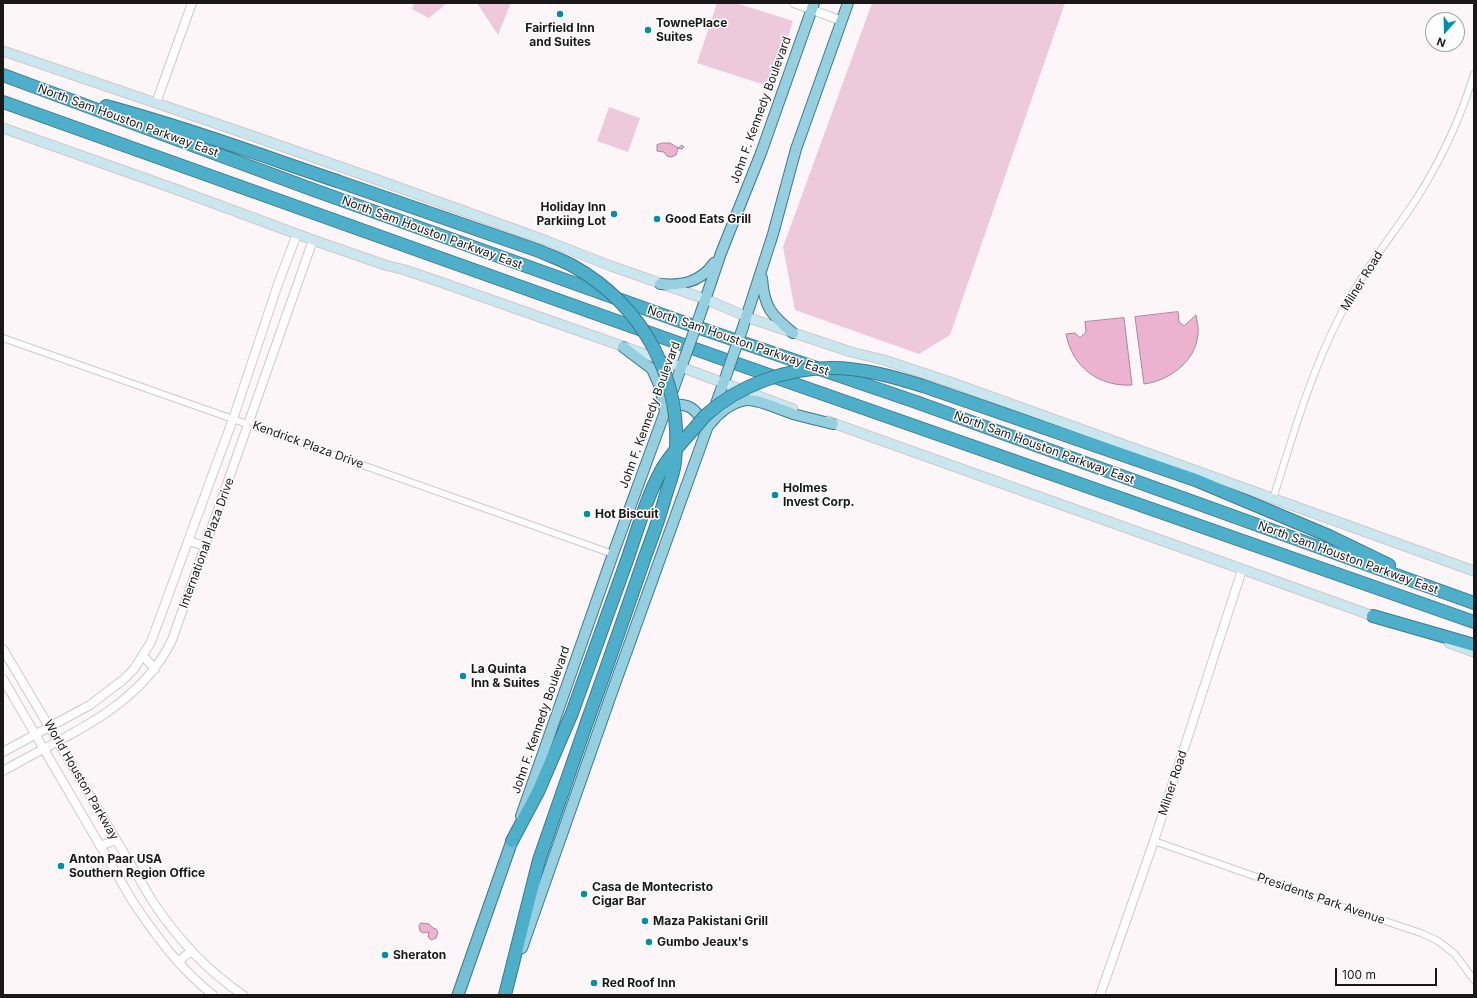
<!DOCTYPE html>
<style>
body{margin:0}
#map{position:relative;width:1477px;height:998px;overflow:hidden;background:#fdf6f9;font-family:Inter,sans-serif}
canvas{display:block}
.frame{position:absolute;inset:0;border:4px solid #191718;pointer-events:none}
.north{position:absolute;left:1425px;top:12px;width:40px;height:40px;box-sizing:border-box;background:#fff;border:1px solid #a3a2a3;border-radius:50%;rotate:200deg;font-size:11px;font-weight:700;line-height:16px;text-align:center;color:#191718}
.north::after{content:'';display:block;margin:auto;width:14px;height:18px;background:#018dab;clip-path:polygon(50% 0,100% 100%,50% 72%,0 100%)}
.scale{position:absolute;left:1335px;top:968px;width:102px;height:18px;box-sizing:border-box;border:2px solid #191718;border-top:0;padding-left:5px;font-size:12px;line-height:14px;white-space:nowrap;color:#191718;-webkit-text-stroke:3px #fff;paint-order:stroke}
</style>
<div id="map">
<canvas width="1477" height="998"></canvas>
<div class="frame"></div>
<div class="north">N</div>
<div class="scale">100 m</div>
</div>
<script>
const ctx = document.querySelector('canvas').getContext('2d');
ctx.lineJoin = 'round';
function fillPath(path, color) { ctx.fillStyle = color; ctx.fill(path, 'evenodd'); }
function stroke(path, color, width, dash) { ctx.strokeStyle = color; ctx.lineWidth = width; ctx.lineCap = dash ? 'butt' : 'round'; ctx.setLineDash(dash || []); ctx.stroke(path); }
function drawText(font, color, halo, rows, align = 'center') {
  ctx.font = font + ' Inter,sans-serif'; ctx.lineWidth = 3; ctx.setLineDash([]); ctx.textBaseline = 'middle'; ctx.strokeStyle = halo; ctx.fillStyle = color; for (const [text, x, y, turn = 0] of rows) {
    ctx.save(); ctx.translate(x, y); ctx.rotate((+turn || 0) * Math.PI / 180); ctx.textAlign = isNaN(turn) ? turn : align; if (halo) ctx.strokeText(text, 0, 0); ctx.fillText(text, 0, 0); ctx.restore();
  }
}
fillPath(new Path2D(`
 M414,3H447L429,18L412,9Z
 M477,3H511L498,35Z
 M717,3H736L793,21L771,87L697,63Z
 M872,3H1065L950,335L919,354L795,310L783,247Z
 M609,107L640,118L628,152L597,141Z`), '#eec9db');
const water = new Path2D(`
 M663,143H670L678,148L682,145L684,147L682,149L678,148L676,155L671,157L667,156L664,152L657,151V145Z
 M1178,312L1179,322L1184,326L1196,315C1197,322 1199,328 1198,334C1196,362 1168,381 1144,384L1135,317Z
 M1124,318L1132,385C1099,387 1072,367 1066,334L1075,333L1080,338L1086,332L1085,322Z
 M421,923L429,924L433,928L436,929L438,932L436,938L431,940L428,937L429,932L423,933L420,931L419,926Z`);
fillPath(water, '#ecb3d1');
stroke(water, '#ad849a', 1);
const minor = new Path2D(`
 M3,338L233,419L613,554
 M1273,499C1293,435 1311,371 1342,312C1363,271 1392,236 1417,198C1441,160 1461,117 1474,74
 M1154,841L1331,903L1421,933L1438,941L1455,954L1474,980`);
const tertiary = new Path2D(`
 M794,3L842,21
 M156,103L192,3
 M189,541L205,546
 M3,649L153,902C177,938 206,970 243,995
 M143,656L155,669
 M3,679L133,902C156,936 180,969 213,995
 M3,752L90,705L107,692L123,680L134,669L151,642L233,419L278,284L297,234
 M3,771C65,735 139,709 172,640L313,240
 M100,846L116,840
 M178,962L191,951
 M1100,995L1154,841L1242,570`);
const secondary = new Path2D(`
 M3,51L247,134L378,180L547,241L611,266L705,299L752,319L851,352L884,360L953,383L1474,571
 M3,128L178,190L313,240L385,265L405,270L446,284L673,364L793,409
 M827,421L1379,618
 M1449,643L1474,652`);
const primary = new Path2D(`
 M762,278C764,307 771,315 793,333
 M660,284C682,286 701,282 714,263
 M701,312L721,253L761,153L814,3
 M743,327L773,234L796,149L848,3
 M623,347L652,369L660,387L665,411
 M669,410L675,405C688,404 695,408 702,421L700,426
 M710,424C718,413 732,402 746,400C760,399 782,411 797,415C808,418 821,421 833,424
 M521,816L613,554L685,357
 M522,948L611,695L727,373`);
const trunk = new Path2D(`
 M458,995L512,841`);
const motorway = new Path2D(`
 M3,75L311,189L688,324L916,402L1474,603
 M3,102L709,354L1474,622
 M106,106C184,127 260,155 337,181
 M923,386L1198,481L1329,536L1389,565
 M1373,616L1474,645
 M512,841L538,792L572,713L626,563
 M505,995L539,860L588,719`);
stroke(minor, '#d0c9cc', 8);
stroke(tertiary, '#d0c9cc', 10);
stroke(secondary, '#d0c9cc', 11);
stroke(primary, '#3b7a8c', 12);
stroke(trunk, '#3b7a8c', 13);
stroke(motorway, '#3b7a8c', 14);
stroke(minor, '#fff', 6);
stroke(tertiary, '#fff', 8);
stroke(secondary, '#cae7ef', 9);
stroke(primary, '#95cfe0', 10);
stroke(trunk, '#72bfd6', 11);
stroke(motorway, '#4eafcb', 12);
const primaryBridge = new Path2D(`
 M685,357L701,312
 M727,373L743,327`);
const motorwayBridge = new Path2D(`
 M337,181L539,251C550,256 562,260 573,266C644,306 684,381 675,462C674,472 670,482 667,491C661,513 654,533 646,554C627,609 608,664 588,719
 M626,563C637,532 646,498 662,469C670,455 681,443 692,431C697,426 701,420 706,415C739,385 787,368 831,368C863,368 894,377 923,386`);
stroke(primaryBridge, '#3b7a8c', 12, []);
stroke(motorwayBridge, '#3b7a8c', 14, []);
stroke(primaryBridge, '#95cfe0', 10);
stroke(motorwayBridge, '#4eafcb', 12);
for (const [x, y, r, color] of [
 [560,14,4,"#018dab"],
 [648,30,4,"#018dab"],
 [614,214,4,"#018dab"],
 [657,219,4,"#018dab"],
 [775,495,4,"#018dab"],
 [587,514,4,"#018dab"],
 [463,676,4,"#018dab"],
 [61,866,4,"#018dab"],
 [584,894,4,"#018dab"],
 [645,921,4,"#018dab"],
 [649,942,4,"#018dab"],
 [385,955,4,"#018dab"],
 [594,983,4,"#018dab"]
]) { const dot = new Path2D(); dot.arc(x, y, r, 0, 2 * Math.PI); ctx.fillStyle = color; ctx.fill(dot); stroke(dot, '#fff', 1.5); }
drawText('bold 12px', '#191718', '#fff', [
 ["TownePlace",656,23],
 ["Suites",656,37],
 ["Fairfield Inn",560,28,"center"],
 ["and Suites",560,42,"center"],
 ["Holiday Inn",606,207,"right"],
 ["Parkiing Lot",606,221,"right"],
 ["Good Eats Grill",665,219],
 ["Holmes",783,488],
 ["Invest Corp.",783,502],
 ["Hot Biscuit",595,514],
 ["La Quinta",471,669],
 ["Inn & Suites",471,683],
 ["Anton Paar USA",69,859],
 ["Southern Region Office",69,873],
 ["Casa de Montecristo",592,887],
 ["Cigar Bar",592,901],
 ["Maza Pakistani Grill",653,921],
 ["Gumbo Jeaux's",657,942],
 ["Sheraton",393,955],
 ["Red Roof Inn",602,983]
], 'left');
drawText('12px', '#191718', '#fff', [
 ["John F. Kennedy Boulevard",761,110,-70],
 ["North Sam Houston Parkway East",128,121,20],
 ["North Sam Houston Parkway East",432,233,20],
 ["Milner Road",1362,281,-58],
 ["North Sam Houston Parkway East",738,341,19],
 ["John F. Kennedy Boulevard",650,415,-70],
 ["Kendrick Plaza Drive",308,445,20],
 ["North Sam Houston Parkway East",1044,448,20],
 ["International Plaza Drive",207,543,-70],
 ["North Sam Houston Parkway East",1348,558,20],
 ["John F. Kennedy Boulevard",541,720,-71],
 ["World Houston Parkway",81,780,60],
 ["Milner Road",1173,783,-72],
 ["Presidents Park Avenue",1321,899,19]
]);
</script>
